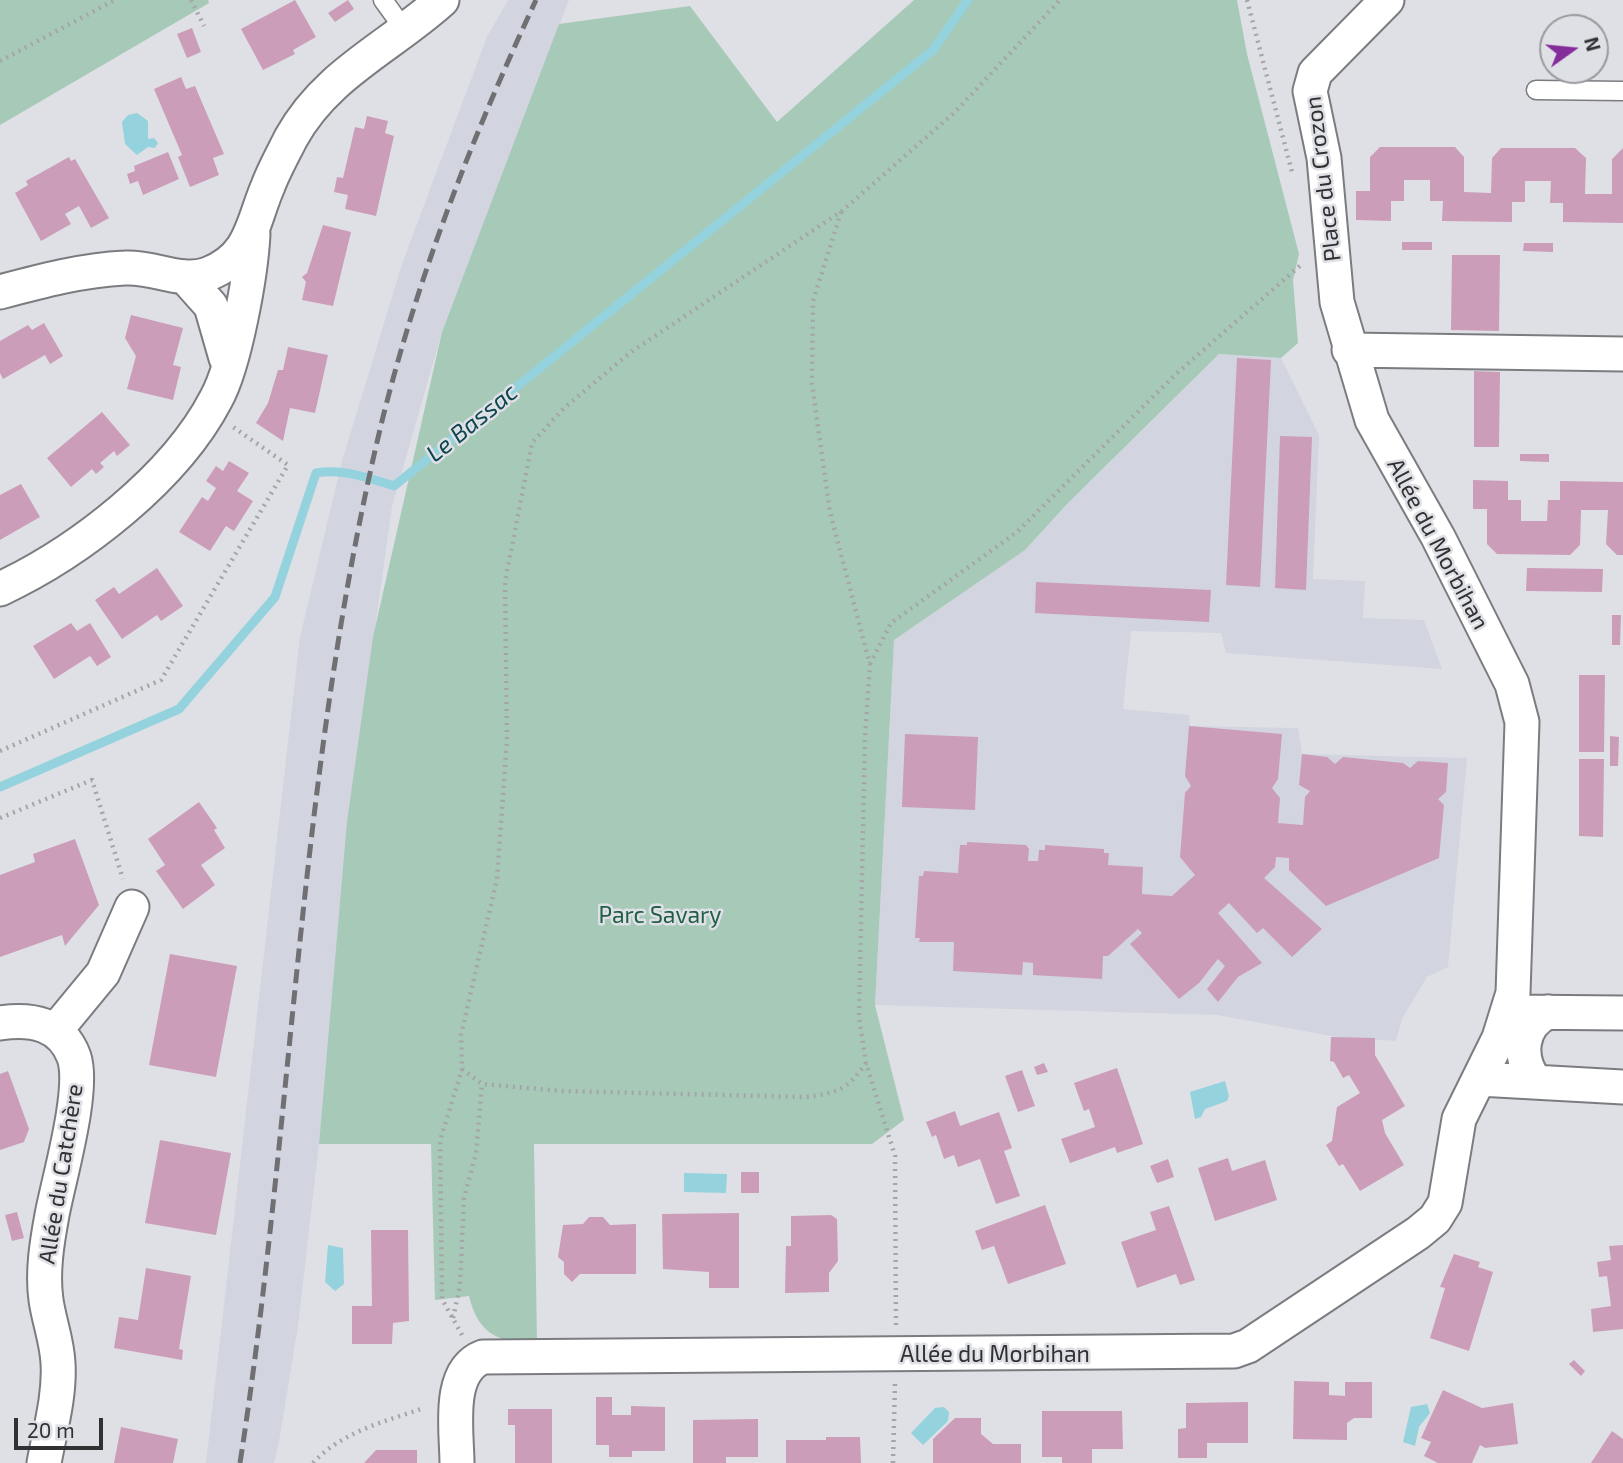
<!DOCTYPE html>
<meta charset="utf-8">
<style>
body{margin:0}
#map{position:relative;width:1623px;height:1463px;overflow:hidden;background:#dfe0e5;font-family:"Exo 2",sans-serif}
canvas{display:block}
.north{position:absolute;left:1539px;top:14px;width:70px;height:70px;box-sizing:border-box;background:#dfe0e5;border:2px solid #999a9e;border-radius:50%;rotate:75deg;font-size:19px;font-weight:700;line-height:28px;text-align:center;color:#313133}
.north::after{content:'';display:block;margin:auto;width:24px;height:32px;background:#842d9a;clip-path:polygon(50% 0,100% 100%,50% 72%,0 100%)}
.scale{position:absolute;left:14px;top:1418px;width:89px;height:32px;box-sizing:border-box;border:4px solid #313133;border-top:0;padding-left:9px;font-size:21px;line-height:24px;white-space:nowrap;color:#313133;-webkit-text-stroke:5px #dfe0e5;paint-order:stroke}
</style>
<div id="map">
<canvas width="1623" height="1463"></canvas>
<div class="north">N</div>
<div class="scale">20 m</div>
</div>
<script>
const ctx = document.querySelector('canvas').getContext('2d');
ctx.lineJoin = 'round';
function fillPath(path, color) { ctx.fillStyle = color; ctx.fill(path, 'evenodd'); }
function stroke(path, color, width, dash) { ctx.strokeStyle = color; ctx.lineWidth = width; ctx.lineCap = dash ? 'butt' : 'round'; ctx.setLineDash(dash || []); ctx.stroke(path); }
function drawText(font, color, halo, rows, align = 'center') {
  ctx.font = font + ' "Exo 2",sans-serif'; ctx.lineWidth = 5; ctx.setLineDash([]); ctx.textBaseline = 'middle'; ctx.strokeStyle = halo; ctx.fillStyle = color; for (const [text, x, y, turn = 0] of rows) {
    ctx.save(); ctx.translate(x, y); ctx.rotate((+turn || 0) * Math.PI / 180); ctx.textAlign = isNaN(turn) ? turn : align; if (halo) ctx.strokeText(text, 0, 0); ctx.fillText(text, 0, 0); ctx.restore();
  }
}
fillPath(new Path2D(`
 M508,0H569L442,332L392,506L349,817L319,1144L298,1326L279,1442L274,1463H206L300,637L342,461L402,264L487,37Z
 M1219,354L1281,358L1319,435L1313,579L1365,581L1363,618L1424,620L1442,669L1226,653L1221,633L1131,631L1123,709L1189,715L1190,726L1298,728L1302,754L1467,758L1448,967L1427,977L1402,1019L1396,1041L1337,1037L1217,1015L875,1005L894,640L1026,549L1067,504Z`), '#d2d5e0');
fillPath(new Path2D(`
 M0,0H208L209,3L0,125Z
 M914,0H1237L1247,54L1299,254L1293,280L1298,343L1281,358L1219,354L1067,504L1025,550L894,640L875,1005L904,1120L872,1144H534L537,1345C500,1341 479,1337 469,1296L435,1300L431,1144H319L347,822L373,637L442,332L559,24L690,6L777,122Z`), '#a6c9b8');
fillPath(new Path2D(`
 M137,113L148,121V139L154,138L158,143L155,148L148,147L137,155L125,144L122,122L128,115Z
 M1225,1081L1229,1096L1227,1101L1205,1109L1201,1117L1195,1119L1190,1092Z
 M684,1173L727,1174L726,1193L684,1192Z
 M328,1245L343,1248L344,1284L335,1291L325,1282Z
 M1427,1404L1430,1413L1419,1427L1415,1446L1403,1442L1411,1407Z
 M944,1407L949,1412L948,1421L923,1445L911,1433L935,1408Z`), '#94d3de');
stroke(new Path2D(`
 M0,787L179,709L275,597L316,473C343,468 368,478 394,486L933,50L968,0`), '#94d3de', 9);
fillPath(new Path2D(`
 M295,0L316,37L293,50L295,54L263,70L241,29Z
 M348,0L354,9L335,22L328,13Z
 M192,28L201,52L187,58L177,34Z
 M181,77L186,89L195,86L224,154L213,158L219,175L190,187L178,157L182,155L154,89Z
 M367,116L388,121L385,133L394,136L376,216L345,209L348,195L334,192L337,177L343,178L355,127L364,129Z
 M1380,147H1455L1464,157V192L1491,193L1492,158L1501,148H1575L1586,158L1585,194H1612V159L1623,148V223L1563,222V203H1550L1551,181H1525V202H1512V222L1442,221L1443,201H1430V180H1404V201H1391V221L1356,220V191H1370V157Z
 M168,152L179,179L143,195L138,181L130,184L127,174L135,171L134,166Z
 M69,157L71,161L75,159L109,218L91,228L79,206L65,214L71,224L41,241L15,193L28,185L26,181Z
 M323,225L351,232L333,306L302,300L306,282L302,277L307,273Z
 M1402,242H1432V250H1402Z
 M1524,243H1553V252L1523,251Z
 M1452,255H1500L1499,331L1451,330Z
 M131,315L183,328L173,365L181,367L173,400L127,389L136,356L125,338Z
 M44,323L63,356L50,364L45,355L3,379L0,373V341L28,325L32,330Z
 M288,347L328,355L315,413L290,408L283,441L256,423L268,403L278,370H283Z
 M1237,358L1271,360L1260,587L1226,585Z
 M1474,371L1500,372L1499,447H1474Z
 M102,412L130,445L117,456L114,451L100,463L104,467L96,474L92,469L71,487L47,458Z
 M1280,436L1312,437L1306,590L1275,588Z
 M1520,454H1549V462L1520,461Z
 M229,461L249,473L237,491L253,501L234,531L226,526L210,551L179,532L202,497L208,501L216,488L206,481L216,466L223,471Z
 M1473,480L1508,481V500H1521V521H1547L1548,500H1560V481L1623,482V555H1617L1606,544L1608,510H1581L1580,545L1570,555L1497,554L1487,544V509H1473Z
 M21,484L40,517L0,540V495Z
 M157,568L183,606L161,621L157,615L122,639L95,600L114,587L119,594Z
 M1527,568L1603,569L1602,592L1526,591Z
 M1036,582L1211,590L1209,622L1035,613Z
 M1612,615H1621L1620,645H1612Z
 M71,623L77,631L90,623L111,657L97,666L90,656L54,679L33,646Z
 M1579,675H1605L1604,752H1579Z
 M1189,726L1282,734L1278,779L1272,788L1280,798L1278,823L1303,825L1305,797L1310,791L1299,785L1302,754L1327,757L1335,764L1343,757L1403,763L1410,768L1418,761L1448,763L1446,792L1438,799L1444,805L1439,858L1326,906L1289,870V858L1276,857L1275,867L1264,878L1322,929L1292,957L1263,928L1257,933L1229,903L1218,913L1262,963L1238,977L1218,1002L1207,989L1225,966L1218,959L1199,983L1179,999L1130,944L1142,933L1138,929L1108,956H1103L1102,979L1033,975V963L1023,962L1022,975L953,971L954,942H919L920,938H915L919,876H923L924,871L958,873L960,845H967V842L1026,845L1029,849L1028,861H1038L1039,850H1045V845L1104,849V853H1109L1108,865L1143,867L1142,894L1172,896L1195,875L1180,857L1185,793L1191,786L1185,776Z
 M905,734L978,737L975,810L902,807Z
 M1610,736L1619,737L1618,766H1610Z
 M1579,759H1604L1603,837L1579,836Z
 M199,802L217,828L214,830L225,848L201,865L215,885L183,909L156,871L165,865L148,839Z
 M75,839L99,905L65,946L62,935L0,957V875L35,862L33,854Z
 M170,954L237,966L216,1077L149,1065Z
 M1331,1037L1375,1038V1055L1405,1106L1382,1120L1385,1133L1404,1165L1360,1191L1343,1164L1339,1166L1326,1145L1332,1141L1337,1107L1360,1093L1349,1075L1343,1078L1334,1062L1330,1061Z
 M1044,1063L1048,1072L1037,1075L1034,1067Z
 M1117,1068L1143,1144L1117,1153L1115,1147L1070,1163L1061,1139L1095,1127L1089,1109L1084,1111L1074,1083Z
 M1022,1070L1035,1106L1018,1112L1005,1076Z
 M8,1071L29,1129L24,1142L0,1150V1074Z
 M955,1111L960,1126L999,1112L1012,1148L1004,1151L1020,1196L996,1204L980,1159L958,1167L954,1155L944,1159L936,1135L932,1137L926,1122Z
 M160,1140L231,1153L216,1235L145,1223Z
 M1228,1158L1232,1171L1265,1160L1277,1200L1215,1221L1198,1168Z
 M1168,1159L1174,1177L1157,1183L1150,1166Z
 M741,1172H759V1193H741Z
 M1045,1205L1066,1264L1008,1284L994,1246L982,1250L975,1231Z
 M1169,1206L1195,1280L1180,1285L1176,1274L1137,1288L1121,1242L1156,1230L1150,1212Z
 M17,1212L24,1238L12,1241L5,1215Z
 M739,1213V1288H709V1272L663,1269L662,1214Z
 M831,1215L837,1219L838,1261L829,1273V1292L785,1293L786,1246H791V1216Z
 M589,1217H603L610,1225L636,1224V1274H580L572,1282L564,1274V1262L558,1257L563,1225L583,1224Z
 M371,1230H408L409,1321L393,1323L392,1344H352V1306H372Z
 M1623,1245V1329L1593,1332L1591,1309L1611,1306L1607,1276L1599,1277L1597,1262L1611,1260L1609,1246Z
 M1454,1254L1480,1262L1478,1267L1493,1272L1469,1351L1430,1338L1445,1288L1440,1287Z
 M146,1268L191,1276L179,1349L183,1350L182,1360L114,1348L119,1317L138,1320Z
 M1574,1360L1585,1371L1581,1376L1569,1364Z
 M1294,1381L1329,1382V1395L1345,1396V1382H1372V1418H1354L1347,1423V1440L1293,1439Z
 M1443,1390L1482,1408L1513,1403L1518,1444L1485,1448L1480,1445L1472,1463H1438L1424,1456L1431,1442L1421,1438Z
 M596,1397H612V1415H631V1406L665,1407V1451H632V1457H609V1445H596Z
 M1248,1402V1443H1207V1458H1178V1429L1186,1428V1403Z
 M508,1409H552V1463H515V1425H508Z
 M1042,1411H1122L1123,1449H1092V1463H1062V1457H1042Z
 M955,1418H981V1434L993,1444H1021V1463H933V1439Z
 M758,1419V1457H726V1463H693V1420Z
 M121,1427L178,1439L173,1463H114Z
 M1612,1431L1623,1439V1463H1591Z
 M826,1437H860L861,1463H786V1440H826Z
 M376,1450H417V1463H364Z`), '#cc9db9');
const service = new Path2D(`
 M383,0L404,29
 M1536,90L1623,91`);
const minor = new Path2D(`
 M186,278L211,306L226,358
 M0,292C41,281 82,270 125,268C153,266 181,284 208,274C252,257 252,223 268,186C274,170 283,154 291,138C326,74 390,47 442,0
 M1349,350L1623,354
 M0,589C79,552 175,478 216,399C235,365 251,274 253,234
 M1510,1012L1623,1013
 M0,1023C32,1018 62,1024 74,1057C85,1090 59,1178 52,1215C47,1242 42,1272 46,1300C49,1321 57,1341 58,1363C60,1396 50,1430 44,1463
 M56,1030L103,973L132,907
 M1479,1079L1623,1087
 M1536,1082C1517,1059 1520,1025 1548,1012
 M457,1463C457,1432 446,1371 483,1357L1234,1351L1248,1346L1418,1233L1435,1219L1445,1203L1459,1119L1499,1038L1513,993L1522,722L1512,684L1438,537L1372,420L1337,302L1324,158L1310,91L1315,73L1387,0`);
stroke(service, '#7b7c80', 21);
stroke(minor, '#7b7c80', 37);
stroke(new Path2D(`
 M191,0L204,26
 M1247,0L1292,172
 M0,61L115,0
 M841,212L813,301L812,384L830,512L870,665L865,738L859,1017L866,1063L895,1156L896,1325
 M870,664L891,623L1017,532L1176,374L1302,264
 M0,751L161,680L288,465L233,427
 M0,818L92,780L123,879
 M462,1069L482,1084L562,1091L806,1097C837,1093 847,1090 866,1063
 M453,1318L460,1286L464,1198L476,1154L482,1084
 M462,1335L442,1299L440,1141L462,1069L461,1035L497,879L507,741L505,582L532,443L564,408L631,352L842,211L954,113L1060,0
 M313,1463C341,1432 386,1421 424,1408
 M893,1463L895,1382`), '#a5a5a9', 4.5, [2, 5]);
stroke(service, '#fff', 18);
stroke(minor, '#fff', 33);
stroke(new Path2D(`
 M240,1463C294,1116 299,760 383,417C419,273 473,135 536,0`), '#707073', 5, [14, 7]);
drawText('23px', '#313133', '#dfe0e5', [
 ["Place du Crozon",1323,179,-97],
 ["Allée du Morbihan",1438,544,62],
 ["Allée du Catchère",61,1174,-81],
 ["Allée du Morbihan",995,1354]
]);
drawText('23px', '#205f46', '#dfe0e5', [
 ["Parc Savary",660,915]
]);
drawText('italic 24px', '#0b454e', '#dfe0e5', [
 ["Le Bassac",472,423,-39]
]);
</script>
